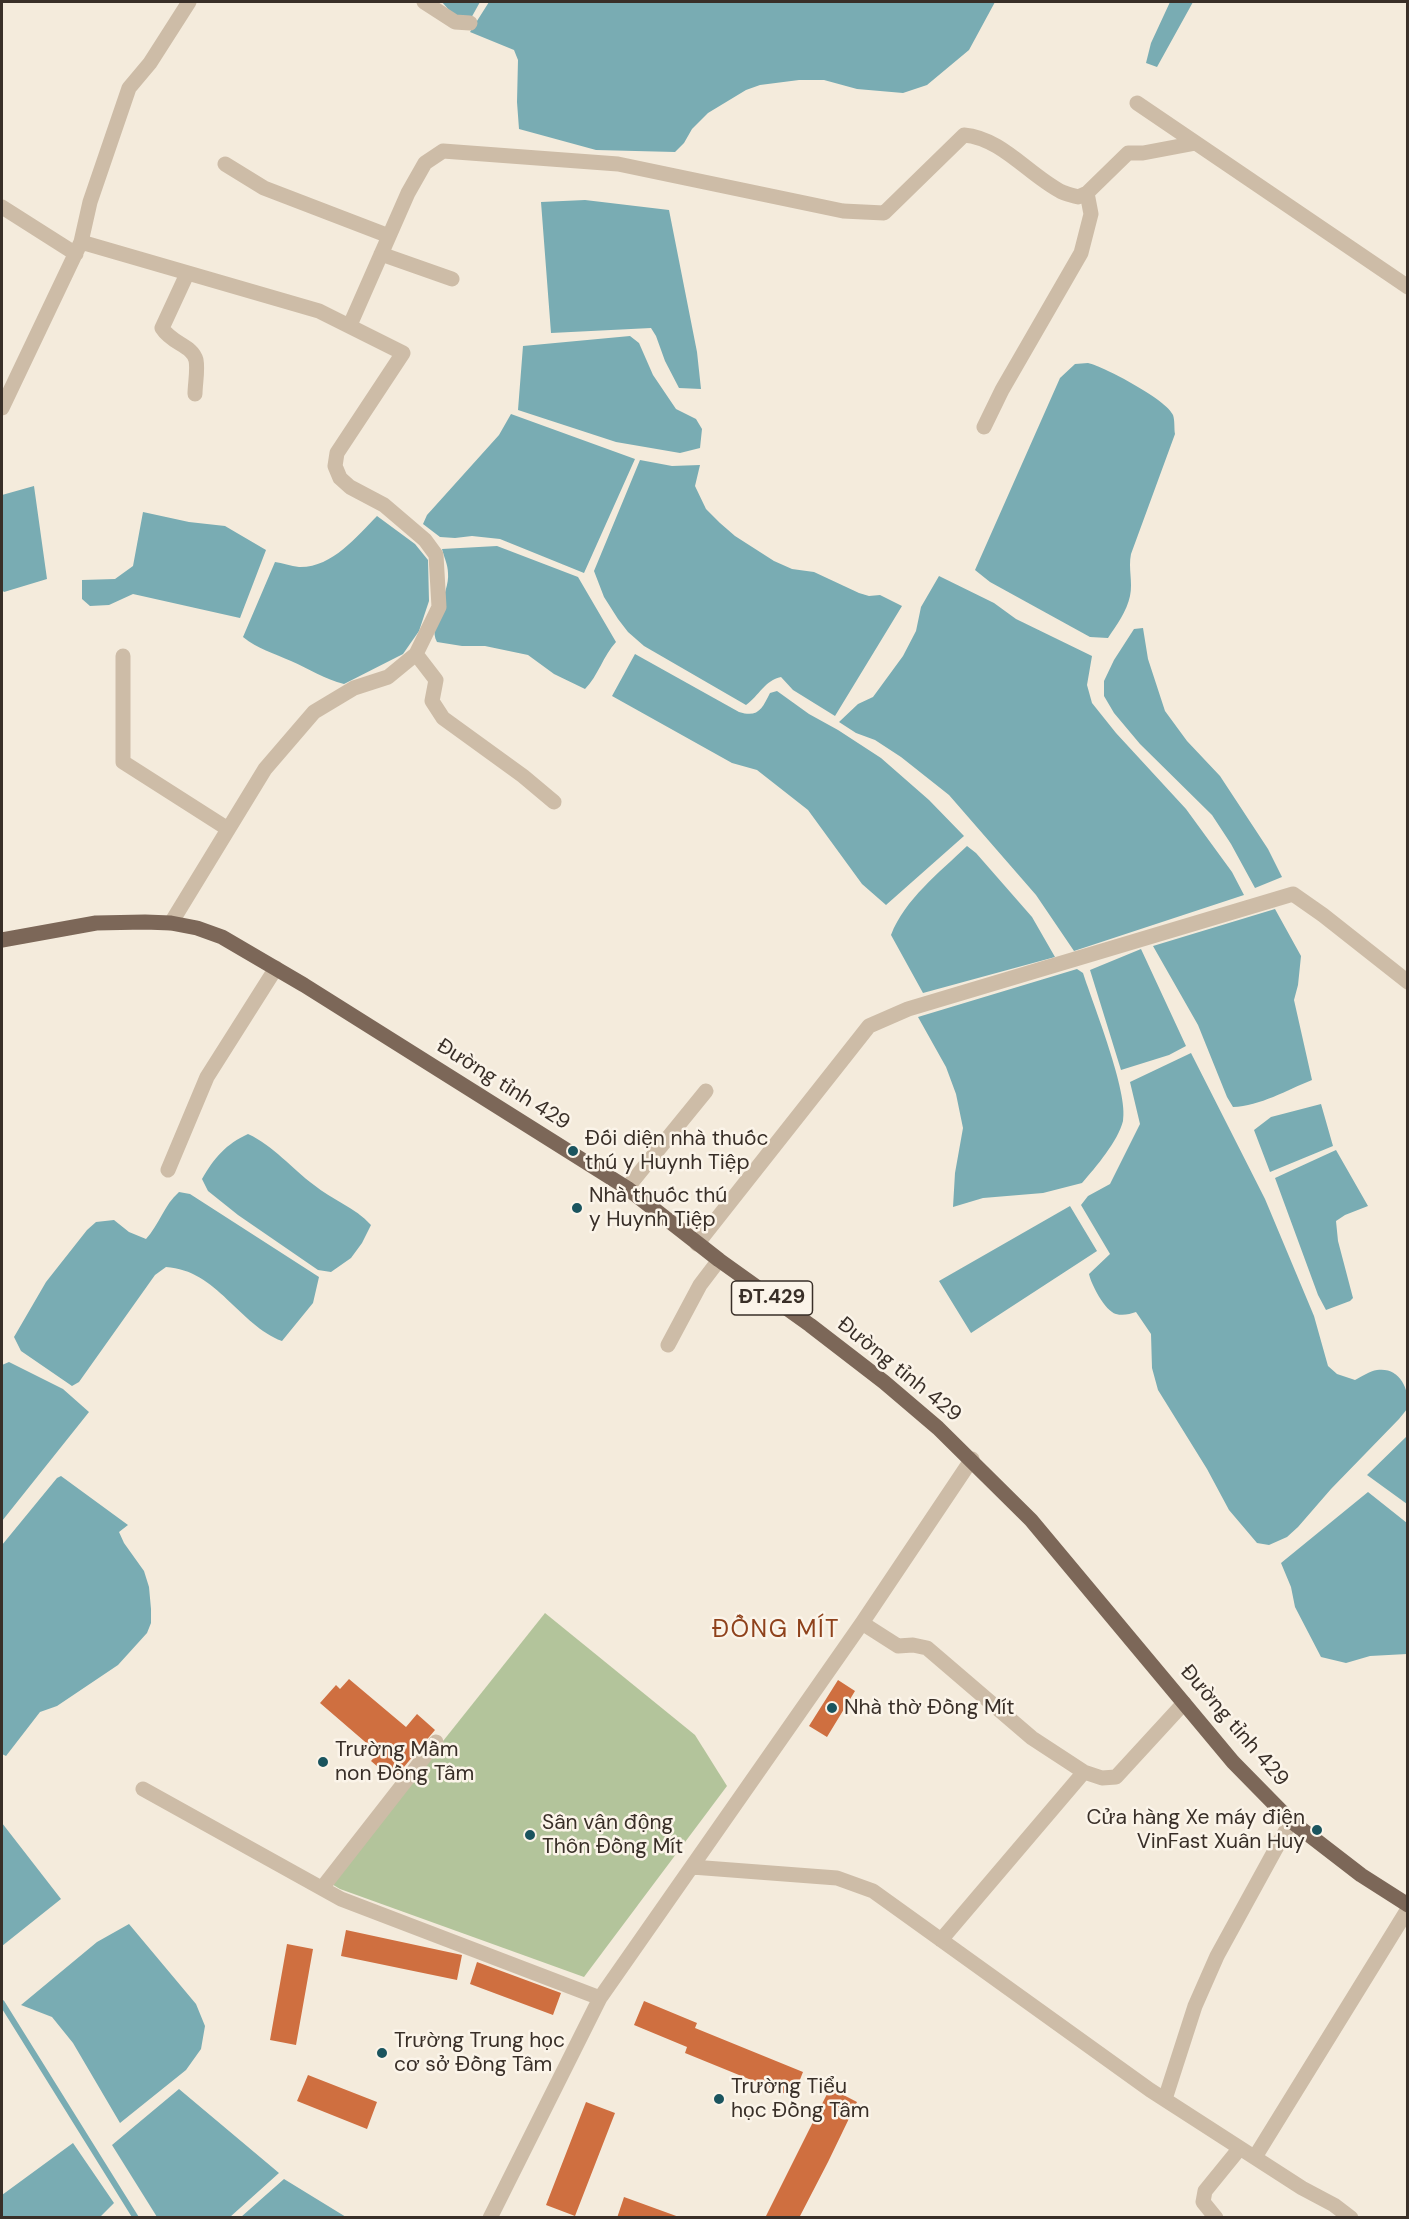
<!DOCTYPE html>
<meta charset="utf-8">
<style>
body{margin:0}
#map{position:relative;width:1409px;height:2219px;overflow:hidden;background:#f4ebdc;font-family:"DM Sans",sans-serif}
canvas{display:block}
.frame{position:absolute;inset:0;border:3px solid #392f28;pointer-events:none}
</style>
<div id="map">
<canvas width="1409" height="2219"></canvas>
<div class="frame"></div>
</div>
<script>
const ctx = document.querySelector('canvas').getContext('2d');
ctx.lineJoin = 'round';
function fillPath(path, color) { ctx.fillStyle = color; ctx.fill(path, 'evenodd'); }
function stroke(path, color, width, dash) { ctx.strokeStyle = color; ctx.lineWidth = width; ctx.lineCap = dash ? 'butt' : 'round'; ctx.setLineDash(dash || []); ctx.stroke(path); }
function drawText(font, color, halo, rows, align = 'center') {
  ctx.font = font + ' "DM Sans",sans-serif'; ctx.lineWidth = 5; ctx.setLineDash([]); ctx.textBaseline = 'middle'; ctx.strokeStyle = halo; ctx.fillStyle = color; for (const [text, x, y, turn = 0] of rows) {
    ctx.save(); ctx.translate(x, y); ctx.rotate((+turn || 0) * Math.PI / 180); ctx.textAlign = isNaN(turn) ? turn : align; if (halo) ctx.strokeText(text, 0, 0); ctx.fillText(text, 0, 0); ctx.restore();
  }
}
fillPath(new Path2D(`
 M545,1613L695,1735L727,1786L584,1977L340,1889L330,1883Z`), '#b3c49b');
fillPath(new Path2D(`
 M442,2H480L470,20L456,18Z
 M489,2H995L969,50L927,85L903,93L857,89L824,80H799L760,85L746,90L708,113L692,129L684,143L675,152L596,150L519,129L517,102L518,60L514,50L470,32Z
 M1170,2H1193L1157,67L1146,63L1151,43Z
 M585,200L669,210L697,352L701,389L679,388L665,361L656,336L651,328L551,333L541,202Z
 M630,336L639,343L653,375L676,409L696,419L702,429L700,448L680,453L616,442L518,410L523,346Z
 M1088,363C1105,367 1167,400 1173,415C1175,421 1174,429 1175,434L1131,554C1128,568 1133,582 1130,596C1127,611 1116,626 1108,638L1090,637L990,582L975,570L1060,378L1075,364Z
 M511,414L635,459L584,573L500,539L472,536L455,538L440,537L423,524L427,515L499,435Z
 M640,460L672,466L700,465L695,486L706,509L720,523L735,536L774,561L792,569L814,572L859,593L869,596L880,595L902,606L835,716L793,690L781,677C765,680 759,696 746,705L644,646L628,632L618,619L604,597L594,571Z
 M34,486L47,579L4,592L2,590V495Z
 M143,512L189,522L225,526L266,550L240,618L133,594L109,605L90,606L82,599V580L115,579L133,566Z
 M377,516L415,544L428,560L429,601L419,631L403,654L344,684C325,679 309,669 291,661C273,653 258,649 243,637L275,562C282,563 291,566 299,567C332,568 356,537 377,516Z
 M497,546L578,577L616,642C603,656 598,676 585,689L554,674L528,655L485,646H462L437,642C427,624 450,594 448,573C448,565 444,557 442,549Z
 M939,576L994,603L1016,619L1092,656L1087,685L1092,703L1116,733L1186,809L1232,872L1244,895L1074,951L1036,895L949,795L901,757L875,740L856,733L839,722L858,704L873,697L903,656L916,631L921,607Z
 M1143,628L1148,659L1165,711L1187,741L1220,776L1268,849L1282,877L1255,888L1231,844L1212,815L1140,744L1114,713L1104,696V681L1114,660L1134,629Z
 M635,654L739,712C758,718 762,709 770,693L777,691L809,714L838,730L881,758L929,800L964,836L886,905L862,884L808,810L757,770L732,763L612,696Z
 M967,846L976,853L1032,917L1055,957L923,993L891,935C905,899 939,873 967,846Z
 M1275,909L1301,956L1298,985L1294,1000L1312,1080C1287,1090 1260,1106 1233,1107L1227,1097L1198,1025L1153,946Z
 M1141,949L1186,1046L1169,1055L1121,1070L1090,970Z
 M1077,969L1083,973C1093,1004 1129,1093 1123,1121C1118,1141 1096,1167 1082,1183L1043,1193L983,1198L953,1207L955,1173L963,1128L956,1094L946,1067L918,1017Z
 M1191,1053L1265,1199L1314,1316L1328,1366L1337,1374L1355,1380C1361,1377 1370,1371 1377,1370C1399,1367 1409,1387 1408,1407C1406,1411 1402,1415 1399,1419L1331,1489L1298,1527L1287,1537L1269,1545L1257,1543L1229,1510L1207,1469L1158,1390L1152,1368L1151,1334L1136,1312C1130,1314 1123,1316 1116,1314C1105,1311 1091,1284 1089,1274L1110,1254L1081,1205L1088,1196L1110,1184L1140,1124L1130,1082Z
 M1321,1104L1333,1146L1270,1172L1254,1130L1271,1117Z
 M248,1134C274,1146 291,1168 314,1185C332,1200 355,1207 371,1225L362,1243L351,1258L331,1272L318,1270L238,1215L208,1191L202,1179C214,1158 226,1144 248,1134Z
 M1336,1150L1368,1206L1345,1215L1336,1221L1338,1241L1353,1298L1350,1301L1326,1310L1318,1295L1275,1178Z
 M179,1192L190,1194L319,1277L313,1303L282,1341C239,1325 217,1270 166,1267L155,1275L79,1382L72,1386L21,1351L14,1337L46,1282L87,1230L96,1222L114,1220L129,1232L146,1239C159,1225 164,1205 179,1192Z
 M1070,1206L1097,1251L971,1333L939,1281Z
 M9,1362L63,1389L89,1412L2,1521V1365Z
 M1407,1436V1504L1367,1475Z
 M61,1476L128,1525L119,1532L124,1543L144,1571L149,1587L151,1609V1623L147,1633L118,1665L57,1706L40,1712L6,1756L2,1754V1545L57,1478Z
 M1368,1492L1407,1523V1654L1370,1656L1346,1663L1321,1657L1295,1607L1291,1587L1281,1563Z
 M2,1823L61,1899L2,1946Z
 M129,1924L196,2004L205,2026L201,2049L186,2070L120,2123L73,2043L52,2017L21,2005L97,1942Z
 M179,2089L279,2173L230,2217H157L112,2145Z
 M73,2143L114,2203L100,2217H2V2195Z
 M284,2179L346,2217H241Z`), '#79acb3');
stroke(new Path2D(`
 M2,2003L136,2218`), '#79acb3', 6);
fillPath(new Path2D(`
 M349,1679L406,1727L417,1714L435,1730L393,1780L371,1761L378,1753L320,1703L336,1685L340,1689Z
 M838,1680L855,1691L827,1737L809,1726Z
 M346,1930L462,1955L457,1980L341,1956Z
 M287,1944L313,1949L296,2045L270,2040Z
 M477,1962L561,1993L553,2015L470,1984Z
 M644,2001L697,2023L695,2028L803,2072L793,2097L685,2053L687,2047L634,2025Z
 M308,2075L377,2102L367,2129L297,2101Z
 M830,2088L857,2102L828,2162L799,2218H765Z
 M586,2102L615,2113L575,2216L546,2205Z
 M624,2197L679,2217V2218H617Z`), '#cf6f40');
stroke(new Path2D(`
 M424,2L455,22L470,23
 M1137,103L1408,287
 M225,164L264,188L389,236
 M2,207L76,254
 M81,242L319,311L403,353L337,453L335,466L340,478L350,487L384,505L425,540L436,555L439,607L416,654L388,677L354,688L314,712L265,769L171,923
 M381,254L452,279
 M187,274L162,328C172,344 192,345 196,360C198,370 195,384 195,394
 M350,325L408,193L425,163L443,151L618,164L843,211L884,213L964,135C1001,138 1028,174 1060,191C1065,194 1072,195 1078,197L1087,193L1128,153H1143L1196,143
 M2,408L81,242L90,202L129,88L150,63L189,2
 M984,427L1002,390L1081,253L1091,214L1087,193
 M416,654L436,680L432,701L443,718L523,776L554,802
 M123,656V762L228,829
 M168,1170L207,1077L276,968
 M627,1188L706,1091
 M697,1244L869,1026L908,1009L1293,894L1323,915L1408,982
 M668,1345L700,1285L719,1260
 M862,1623L898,1646L913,1645L927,1648L1032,1738L1084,1772L1102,1778L1116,1777L1184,1703
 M143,1789L341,1899L600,1998
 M692,1867L837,1878L873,1891L1150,2090L1302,2188L1334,2205L1351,2218
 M322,1888L436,1742
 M941,1940L1084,1772
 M1165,2099L1195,2006L1217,1956L1291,1821
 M1255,2157L1408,1909
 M490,2218L600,1998L862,1623L972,1459
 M1216,2218L1203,2202L1205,2191L1240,2148`), '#cdbca7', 15);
stroke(new Path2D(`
 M2,940L96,923L145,922L171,923L197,928L222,937L304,985L627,1188L719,1260L810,1325L884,1382L938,1428L1031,1520L1233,1762L1291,1821L1361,1875L1408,1905`), '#7c6758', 15);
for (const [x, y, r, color] of [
 [573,1151,6,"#1a545e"],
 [577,1208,6,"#1a545e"],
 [832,1708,6,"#1a545e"],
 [323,1762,6,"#1a545e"],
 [1317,1830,6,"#1a545e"],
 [530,1835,6,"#1a545e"],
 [382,2053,6,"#1a545e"],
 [719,2099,6,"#1a545e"]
]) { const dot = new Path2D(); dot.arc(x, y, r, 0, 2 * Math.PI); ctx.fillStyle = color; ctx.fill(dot); stroke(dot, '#fbf4e9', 2); }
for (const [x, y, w] of [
 [772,1298,81]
]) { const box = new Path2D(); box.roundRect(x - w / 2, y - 17, w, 34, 4.5); ctx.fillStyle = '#fbf4e9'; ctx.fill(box); stroke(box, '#392f28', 1.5); }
drawText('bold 20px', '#392f28', null, [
 ["ĐT.429",772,1298]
]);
drawText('21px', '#392f28', '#fbf4e9', [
 ["Đường tỉnh 429",503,1085,32],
 ["Đường tỉnh 429",899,1370,39],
 ["Đường tỉnh 429",1234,1726,49]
]);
drawText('21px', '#392f28', '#fbf4e9', [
 ["Đối diện nhà thuốc",585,1139],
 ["thú y Huynh Tiệp",585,1163],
 ["Nhà thuốc thú",589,1196],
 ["y Huynh Tiệp",589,1220],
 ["Nhà thờ Đồng Mít",844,1708],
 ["Trường Mầm",335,1750],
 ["non Đồng Tâm",335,1774],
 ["Cửa hàng Xe máy điện",1305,1818,"right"],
 ["VinFast Xuân Huy",1305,1842,"right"],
 ["Sân vận động",542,1823],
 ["Thôn Đồng Mít",542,1847],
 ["Trường Trung học",394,2041],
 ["cơ sở Đồng Tâm",394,2065],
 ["Trường Tiểu",731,2087],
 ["học Đồng Tâm",731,2111]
], 'left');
ctx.letterSpacing = '1.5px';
drawText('24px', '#8e411b', '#fbf4e9', [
 ["ĐỒNG MÍT",776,1631]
]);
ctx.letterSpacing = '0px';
</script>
